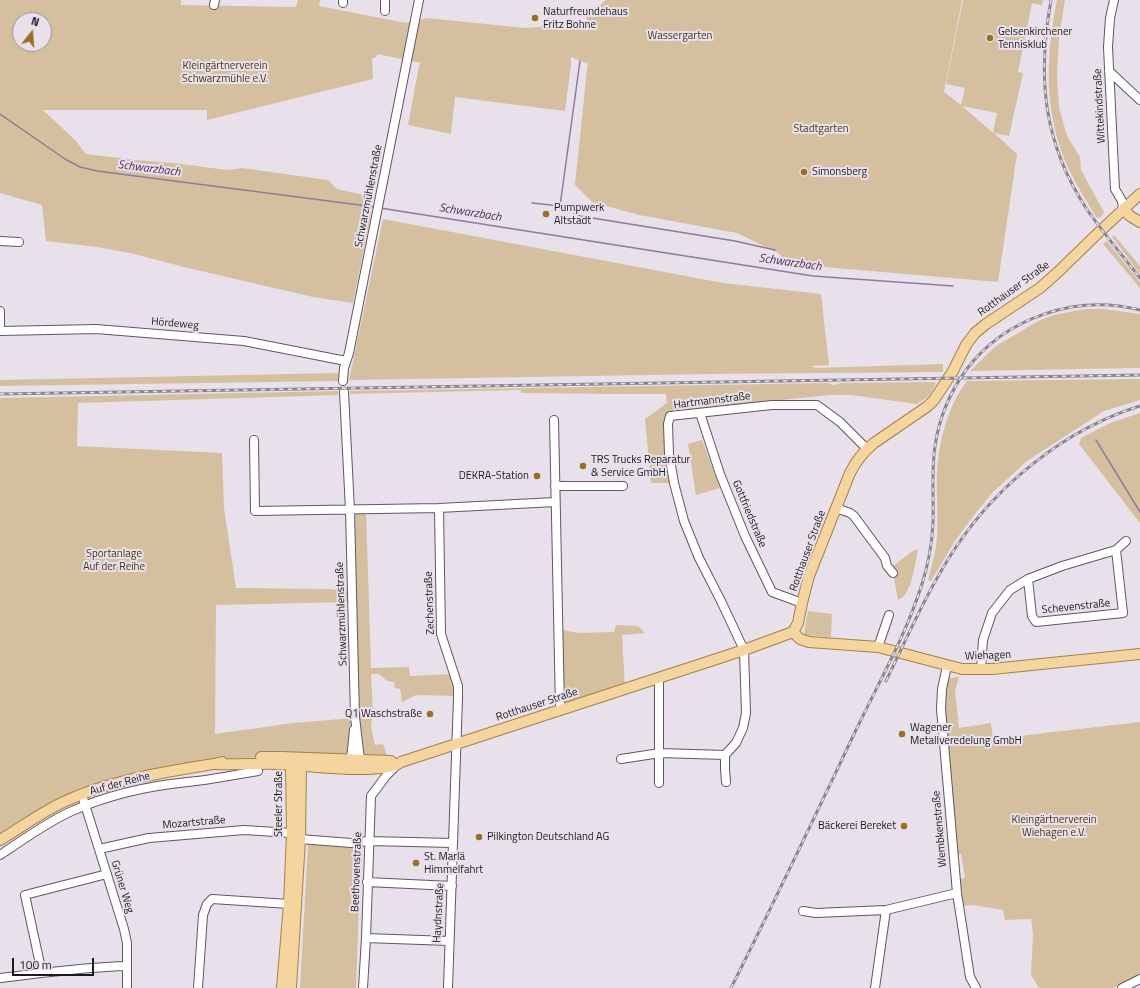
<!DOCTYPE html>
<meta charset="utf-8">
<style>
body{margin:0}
#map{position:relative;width:1140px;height:988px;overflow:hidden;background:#e8e0ea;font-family:"Titillium Web",sans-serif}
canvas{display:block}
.north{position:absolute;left:12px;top:12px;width:40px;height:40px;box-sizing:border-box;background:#e8e0ea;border:1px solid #979198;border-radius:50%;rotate:17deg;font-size:11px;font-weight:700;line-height:16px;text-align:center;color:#1d1a1e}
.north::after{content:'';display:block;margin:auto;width:14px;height:18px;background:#99701d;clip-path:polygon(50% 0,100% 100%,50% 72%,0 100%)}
.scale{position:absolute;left:12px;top:958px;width:82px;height:18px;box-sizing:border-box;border:2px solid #1d1a1e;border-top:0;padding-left:5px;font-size:12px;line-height:14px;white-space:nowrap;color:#1d1a1e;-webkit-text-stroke:3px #e8e0ea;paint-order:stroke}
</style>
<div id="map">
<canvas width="1140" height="988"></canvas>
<div class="north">N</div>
<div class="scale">100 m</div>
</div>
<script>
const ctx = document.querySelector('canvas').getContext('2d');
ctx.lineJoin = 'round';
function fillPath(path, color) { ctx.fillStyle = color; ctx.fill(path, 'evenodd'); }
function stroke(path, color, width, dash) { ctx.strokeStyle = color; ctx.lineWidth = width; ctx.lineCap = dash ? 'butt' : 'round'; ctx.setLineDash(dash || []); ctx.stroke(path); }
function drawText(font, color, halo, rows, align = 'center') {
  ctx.font = font + ' "Titillium Web",sans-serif'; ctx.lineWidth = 4; ctx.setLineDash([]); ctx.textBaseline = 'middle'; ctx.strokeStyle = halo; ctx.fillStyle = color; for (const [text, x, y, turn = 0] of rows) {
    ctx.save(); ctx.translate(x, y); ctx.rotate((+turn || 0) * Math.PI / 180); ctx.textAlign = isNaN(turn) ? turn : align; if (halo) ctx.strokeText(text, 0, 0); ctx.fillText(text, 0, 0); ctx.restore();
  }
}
fillPath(new Path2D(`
 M0,0H181V5L296,7L298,0H320L319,6L406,23L427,18L525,28L587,23L586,11L598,7L606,0H962L944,92L961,105L965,88L946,84L963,0H1043L1042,5L1032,3L1018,72L1023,73L1009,136L994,133L1017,154L998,282L790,264L778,253L737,233L639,215L592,202L575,185L588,60V64L571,57V65L565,111L455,97L451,134L408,125L419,66L421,63L377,54V56L372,59L373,79L207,120V110H43L75,140L86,154L136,160L174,163L227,170L242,168L328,180L337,189L372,197L370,219L353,303L313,297L188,268L130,253L97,247L46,241L42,205L0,193ZM20,20H44V44H20ZM962,106L997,113L993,132V133Z
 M1057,0H1065L1059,37L1057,76L1059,107L1067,136L1080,157L1081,170L1104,212L1100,218L1096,217C1083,195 1068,172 1060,147C1044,97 1047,51 1057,0Z
 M383,219L723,283L821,294L829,365L811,366L816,368L943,364V372L708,374L349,380Z
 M1114,235L1140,266V274L1112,237Z
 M1107,241L1140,282V288L1103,244Z
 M1085,309H1104L1140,314V368L970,371L996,346L1040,320L1054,315Z
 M338,373V381L0,386V380Z
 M1140,379V400L1104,411L1027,461L993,492L974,515L955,541L931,581L928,580C931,569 934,558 936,547C939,522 936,498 937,473C939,441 947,407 967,381Z
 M934,382L936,384L929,396L917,404L851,395H831L670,411L665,419L672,483H651L645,419L667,403L666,394H613L521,393V390L350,394V391L828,383C833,386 836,385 841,383Z
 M338,391V395L78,403L77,446L222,453L224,508L236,588L328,589L349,591V602L216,605L215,734L293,723L354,718L350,758L281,756L231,759L98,788L0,839V398Z
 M1140,413V523L1079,444L1081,438L1110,423Z
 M702,440L720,488L696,495L688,444Z
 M351,511H366L371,668L409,667L410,676L452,674L457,696L416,695L402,702L400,689L395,688L394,682L387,681L379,674H371L373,712L371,726L375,745L383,744L388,760L361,759Z
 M914,550H918C915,563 912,595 898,600L892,567Z
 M808,611L832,614L831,637L804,635Z
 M616,625L638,626L645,633L622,635L625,687L561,707L559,629L578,633L614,632Z
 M959,677L955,691L959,728L991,723L993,739L1140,722V975L1113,988H1039L1031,975L1033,934L1031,919L1005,920L1003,910L973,905L963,906L960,879L965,878L961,854H957L947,761L944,692L947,679Z
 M308,844L361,846L356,988H300Z`), '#d4c09f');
stroke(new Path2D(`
 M0,114L65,159L80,167L97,171L375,207
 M532,203L560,206L580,216L735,241L775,250
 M560,206L580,61
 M380,208L813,276L953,286
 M1096,440L1140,512`), '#907c98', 1.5);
const minor = new Path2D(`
 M1114,0L1110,18L1108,47L1115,189L1122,201L1123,209
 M343,3V0
 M214,5L215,0
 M385,11V0
 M1109,71L1140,100
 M0,241L19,242
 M0,311V331
 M0,331L96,329L244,341L346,361
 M343,381L344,368L349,353L419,0
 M344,392L350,510L355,717L360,760L357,764
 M700,413L720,474L745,536L772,592L802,603
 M554,420L560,709
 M254,440L255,511L439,508L555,502
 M555,486H623
 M439,508L441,634L458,686V698L448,988
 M836,508L850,513L854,516L885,558L887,566L893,573
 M1028,579L1032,616L1036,622L1123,613L1116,550
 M878,647L889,615
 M947,666L942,689L941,709L957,893L970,977L976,988
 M981,670L983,640L992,613L1010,590L1028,579L1062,566L1116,550L1126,541
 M659,678V783
 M621,759L660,753L725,755
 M353,764L351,759L354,730
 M726,782L725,769V755L736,743L743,728L746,713L744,650L721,601L699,558L684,521L674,483L669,454L668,424L670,416L772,405H817L840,422L867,449
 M82,795L124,929L127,943V988
 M300,839L351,843L369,841L453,843
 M99,849L149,838L244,830L292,833
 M0,855C23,840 47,822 72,811C108,795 148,786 187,782C211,780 235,775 258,771
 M367,882L452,886
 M803,911L816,913L886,910L957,893
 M366,938L449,941
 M42,973L25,895L107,874
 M0,978C42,973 85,967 127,966
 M198,988L203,915L207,904L212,899L289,904
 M363,988L366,938L371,796L386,776L397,765
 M875,988L886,910
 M1122,988L1140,979`);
const major = new Path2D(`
 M1123,209L1130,216L1140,222
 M793,632L800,639L809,642L878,647L962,669H992L1140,654
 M261,757H281L391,761
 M216,764C238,765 259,763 280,764C305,765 383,776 401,762L744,650L793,632L798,623L802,603L809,576L850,473C856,461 864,451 874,443L928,406L934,400L953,371L966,345L975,333L986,324L1040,288L1058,272L1095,236L1140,194
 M0,840C22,827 44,810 68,800C105,783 149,775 189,768C200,766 211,765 222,762
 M282,988L289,904L292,833L291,765L294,760
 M291,988L300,839L301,765L299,761`);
stroke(minor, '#5e5860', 10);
stroke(major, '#a48146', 12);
stroke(minor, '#fff', 8);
stroke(major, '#f4d59d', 10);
const rail = new Path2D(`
 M1051,0C1037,77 1043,144 1088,211C1104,234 1123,256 1140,278
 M0,394L1140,375
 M886,681C908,636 928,589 956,547C999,483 1066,429 1140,406
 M731,988C774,903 815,816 856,730C879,682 906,635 922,584C928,565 932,544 933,524C934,498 931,472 935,446C939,419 950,392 966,370C1006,317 1076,294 1140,310`);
stroke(rail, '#8b858d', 3);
stroke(rail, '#e8e0ea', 1.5, [4.5]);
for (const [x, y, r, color] of [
 [535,18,4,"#99701d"],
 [990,38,4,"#99701d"],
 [804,172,4,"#99701d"],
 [546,214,4,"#99701d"],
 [583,466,4,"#99701d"],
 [537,476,4,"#99701d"],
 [430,714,4,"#99701d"],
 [902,734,4,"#99701d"],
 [904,826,4,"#99701d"],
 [479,837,4,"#99701d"],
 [416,863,4,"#99701d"]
]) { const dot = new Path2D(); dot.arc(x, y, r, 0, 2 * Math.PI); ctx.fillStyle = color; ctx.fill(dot); stroke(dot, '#e8e0ea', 1.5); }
drawText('11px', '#1d1a1e', '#e8e0ea', [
 ["Naturfreundehaus",543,12],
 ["Fritz Bohne",543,25],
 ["Gelsenkirchener",998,32],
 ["Tennisklub",998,45],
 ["Simonsberg",812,172],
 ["Pumpwerk",554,208],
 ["Altstadt",554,221],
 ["TRS Trucks Reparatur",591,460],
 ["& Service GmbH",591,473],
 ["DEKRA-Station",529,476,"right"],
 ["Q1 Waschstraße",422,714,"right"],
 ["Wagener",910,728],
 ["Metallveredelung GmbH",910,741],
 ["Bäckerei Bereket",896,826,"right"],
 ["Pilkington Deutschland AG",487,837],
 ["St. Marlä",424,857],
 ["Himmelfahrt",424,870]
], 'left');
drawText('11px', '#493614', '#e8e0ea', [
 ["Wassergarten",680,36],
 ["Kleingärtnerverein",225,66],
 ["Schwarzmühle e.V.",225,79],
 ["Stadtgarten",821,129],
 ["Sportanlage",114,554],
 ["Auf der Reihe",114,567],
 ["Kleingärtnerverein",1054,820],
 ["Wiehagen e.V.",1054,833]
]);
drawText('11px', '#1d1a1e', '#e8e0ea', [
 ["Wittekindstraße",1100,106,-93],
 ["Schwarzmühlenstraße",369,196,-79],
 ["Rotthauser Straße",1014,289,-36],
 ["Hördeweg",175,324,5],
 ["Hartmannstraße",712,401,-7],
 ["Gottfriedstraße",749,514,67],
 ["Rotthauser Straße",808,551,-70],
 ["Zechenstraße",430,603,-92],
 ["Schevenstraße",1076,607,-6],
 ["Schwarzmühlenstraße",342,614,-92],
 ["Wiehagen",988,656,-2],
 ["Rotthauser Straße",537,705,-18],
 ["Auf der Reihe",120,784,-15],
 ["Steeler Straße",279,804,-90],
 ["Mozartstraße",194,823,-5],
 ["Wembkenstraße",940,829,-95],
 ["Beethovenstraße",357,872,-88],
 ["Grüner Weg",122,887,73],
 ["Haydnstraße",439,913,-87]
]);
drawText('italic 12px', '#4e295a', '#e8e0ea', [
 ["Schwarzbach",149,169,7],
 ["Schwarzbach",470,213,9],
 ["Schwarzbach",790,263,8]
]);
</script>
